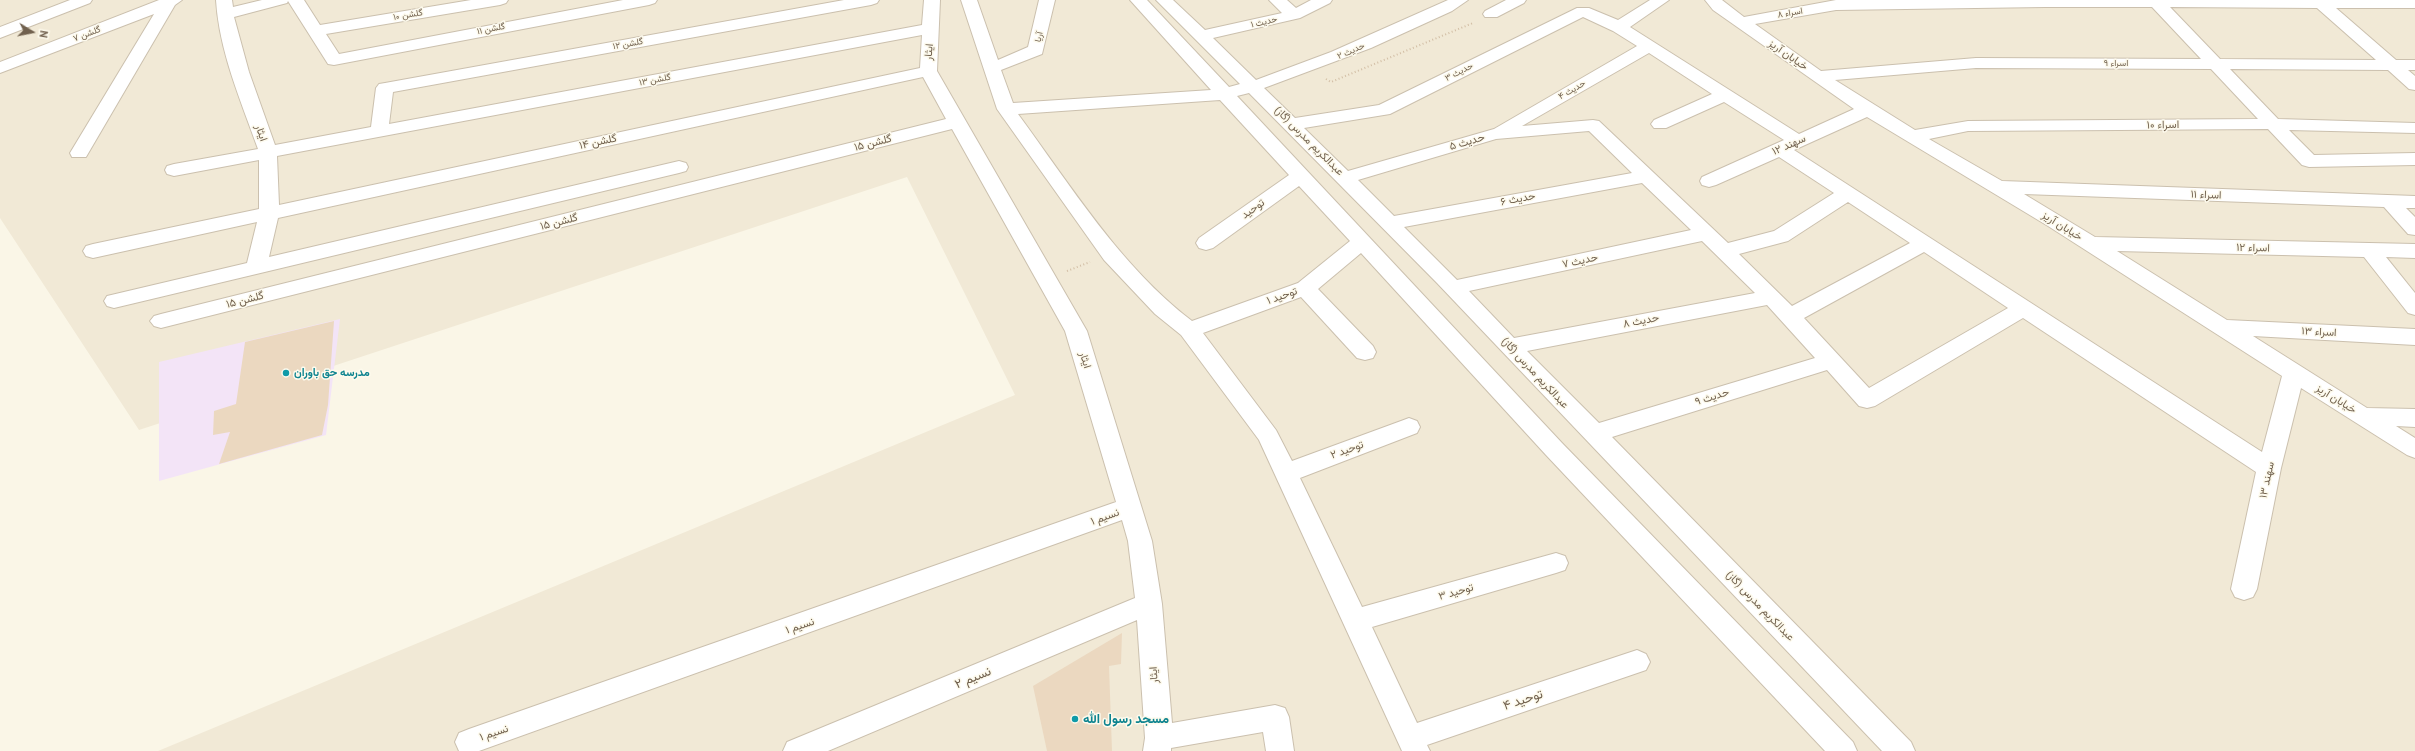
<!DOCTYPE html>
<meta charset="utf-8">
<style>
body{margin:0}
#map{position:relative;width:2415px;height:751px;overflow:hidden;background:#faf6e7;font-family:"PT Sans",sans-serif}
canvas{display:block}
.north{position:absolute;left:12px;top:12px;width:40px;height:40px;-webkit-text-stroke:3px #fdfaed;paint-order:stroke;rotate:100deg;font-size:11px;font-weight:700;line-height:16px;text-align:center;color:#71614e}
.north::after{content:'';display:block;margin:auto;width:14px;height:18px;background:#71614e;clip-path:polygon(50% 0,100% 100%,50% 72%,0 100%)}
</style>
<div id="map">
<canvas width="2415" height="751"></canvas>
<div class="north">N</div>
</div>
<script>
const ctx = document.querySelector('canvas').getContext('2d');
ctx.lineJoin = 'round';
function fillPath(path, color) { ctx.fillStyle = color; ctx.fill(path, 'evenodd'); }
function stroke(path, color, width, dash) { ctx.strokeStyle = color; ctx.lineWidth = width; ctx.lineCap = dash ? 'butt' : 'round'; ctx.setLineDash(dash || []); ctx.stroke(path); }
function drawText(font, color, halo, rows, align = 'center') {
  ctx.font = font + ' "PT Sans",Vazirmatn,sans-serif'; ctx.lineWidth = 3; ctx.setLineDash([]); ctx.textBaseline = 'middle'; ctx.strokeStyle = halo; ctx.fillStyle = color; for (const [text, x, y, turn = 0] of rows) {
    ctx.save(); ctx.translate(x, y); ctx.rotate((+turn || 0) * Math.PI / 180); ctx.textAlign = isNaN(turn) ? turn : align; if (halo) ctx.strokeText(text, 0, 0); ctx.fillText(text, 0, 0); ctx.restore();
  }
}
fillPath(new Path2D(`
 M0,0H2415V751H158L1015,395L907,177L139,430L0,218Z`), '#f1e9d6');
fillPath(new Path2D(`
 M340,319L326,435L159,481V362Z`), '#f3e4f7');
fillPath(new Path2D(`
 M334,321L328,405L322,435L219,464L230,432L213,435L214,411L236,404L245,342Z
 M1122,633L1121,664L1109,666L1112,751H1047L1033,686Z`), '#ebd8c0');
const minor = new Path2D(`
 M70,0H92L90,3L0,38V27Z
 M159,0H182L175,5L86,157H72L70,153L154,14L0,73V62Z
 M216,0H232L233,7L262,0H304L320,25L471,0H508L506,3L500,5L326,34L339,54L623,0H657L655,3L649,5L334,65L328,64L288,1L287,3L234,17L249,72L275,145L371,127L376,88L379,84L385,83L844,0H879L877,3L871,5L393,92L389,124L922,25L924,0H940L937,71L1087,331L1152,541L1162,604L1172,723L1275,705L1285,708L1289,717L1294,751H1266L1263,732L1171,748V751H1143L1145,738L1137,620L828,751H783L787,742L1135,598L1128,541L1122,520L479,751H459L455,742L459,733L469,729L1116,502L1065,331L952,129L161,328L154,326L150,321L154,316L161,314L946,119L923,77L278,218L269,257L679,161L686,163L688,167L686,171L679,173L114,308L107,306L104,301L107,296L247,263L257,222L93,258L86,256L83,251L86,246L93,244L259,209V160L174,176L167,174L165,170L167,166L174,164L258,149C241,101 219,51 216,0ZM922,35L920,68L279,205L277,156Z
 M961,0H977L998,60L1028,47L1039,0H1055L1042,54L1001,70L1013,103L1211,90L1130,0H1147L1229,87L1240,84L1156,0H1173L1205,30L1282,13L1269,0H1287L1296,8L1311,0H1332L1330,3L1300,18L1213,38L1256,80L1331,52L1448,0H1468L1452,11L1371,48L1264,88L1295,118L1379,105L1577,8H1589L1618,20L1650,0H1669L1630,27L1799,134L1854,109L1713,10L1705,0H1722L1744,17L1836,0H2415V8H2336L2396,60H2415V70H2408L2415,76V90L2409,89L2388,70L2230,69L2278,119L2415,123V133L2289,130L2314,155L2415,153V165L2309,167L2302,165L2268,129L1968,131L1929,139L2002,181L2415,196V208H2406L2415,217V235L2408,234L2384,207L2024,194L2095,237L2415,244V258L2386,257L2415,293V315L2408,313L2364,257L2117,251L2227,320L2415,329V345L2253,336L2367,408L2415,409V427L2396,426L2415,438V458L2407,455L2301,388L2281,468L2257,589L2253,597L2244,600L2235,597L2231,589L2256,472L2023,318L1875,406L1867,408L1859,406L1827,370L1612,437L1911,742L1915,751H1882L1437,283L1249,93L1237,96L1562,443L1853,742L1857,751H1825L1546,455L1361,253L1318,289L1373,346L1376,352L1373,358L1365,360L1357,358L1301,297L1203,333L1276,430L1292,461L1401,421L1409,418L1417,421L1420,427L1417,433L1300,478L1362,607L1556,553L1565,556L1568,563L1565,570L1556,573L1372,627L1417,723L1637,650L1646,654L1650,662L1646,670L1427,745L1430,751H1402L1259,440L1181,335L1155,314L1104,260L997,109ZM2045,7H2152L2201,59L1976,58L1821,71L1755,24L1836,10ZM2170,7L2317,8L2376,60L2220,59ZM1583,17L1613,31L1637,46L1494,129L1348,171L1304,128L1390,114ZM1649,53L1712,94L1654,120L1651,124L1654,128H1666L1724,102L1784,140L1702,177L1700,181L1702,185L1709,187L1716,185L1779,157L1834,193L1774,231L1728,243L1599,121L1593,120L1522,126ZM1976,68L2211,69L2258,119L1968,121L1915,130L1835,80ZM1220,100L1289,175L1199,238L1196,243L1199,248L1206,250L1213,248L1299,186L1350,241L1298,283L1192,321C1120,266 1071,186 1018,114ZM1867,117L2048,226L2282,376L2262,452L1794,150ZM1589,131L1632,173L1394,216L1358,180L1496,139ZM1642,183L1691,230L1457,280L1404,227ZM1848,202L1910,243L1792,306L1739,254L1788,241ZM1702,241L1755,293L1514,338L1469,291ZM1924,252L2008,308L1869,388L1804,318ZM1767,305L1815,358L1599,423L1527,351Z
 M1506,0H1526L1524,3L1497,17H1485L1483,14L1485,11Z`);
stroke(minor, '#cbc0ae', 2);
stroke(new Path2D(`
 M1326,79L1331,82L1473,23
 M1067,271L1090,262`), '#d2bea5', 2, [1, 2.5]);
fillPath(minor, '#fff');
for (const [x, y, r, color] of [
 [286,373,4,"#0f9aa8"],
 [1075,719,4,"#0f9aa8"]
]) { const dot = new Path2D(); dot.arc(x, y, r, 0, 2 * Math.PI); ctx.fillStyle = color; ctx.fill(dot); stroke(dot, '#fdfaed', 1.5); }
drawText('9px', '#71614e', '#fdfaed', [
 ["اسراء ۸",1790,13,-10],
 ["گلشن ۱۰",408,15,-10],
 ["حدیث ۱",1264,22,-13],
 ["گلشن ۱۱",491,29,-11],
 ["گلشن ۷",87,34,-21],
 ["آریا",1039,37,-78],
 ["گلشن ۱۲",628,44,-10],
 ["حدیث ۲",1351,51,-24],
 ["اسراء ۹",2116,63],
 ["حدیث ۳",1459,72,-27],
 ["گلشن ۱۳",655,80,-11],
 ["حدیث ۴",1572,90,-30]
]);
drawText('11px', '#71614e', '#fdfaed', [
 ["ایثار",929,52,-85],
 ["خیابان آریز",1788,55,35],
 ["اسراء ۱۰",2163,125,-1],
 ["ایثار",261,133,71],
 ["عبدالکریم مدرس (گاز)",1309,141,45],
 ["گلشن ۱۴",598,142,-12],
 ["حدیث ۵",1467,142,-16],
 ["گلشن ۱۵",873,143,-14],
 ["سهند ۱۲",1789,145,-24],
 ["اسراء ۱۱",2206,195,2],
 ["حدیث ۶",1518,199,-11],
 ["توحید",1253,209,-36],
 ["گلشن ۱۵",559,222,-14],
 ["خیابان آریز",2062,226,32],
 ["اسراء ۱۲",2253,248,1],
 ["حدیث ۷",1580,261,-12],
 ["توحید ۱",1282,296,-20],
 ["گلشن ۱۵",245,300,-14],
 ["حدیث ۸",1641,321,-11],
 ["اسراء ۱۳",2319,332,3],
 ["ایثار",1085,360,73],
 ["عبدالکریم مدرس (گاز)",1535,373,47],
 ["حدیث ۹",1712,397,-17],
 ["خیابان آریز",2336,399,32],
 ["توحید ۲",1347,450,-20],
 ["سهند ۱۳",2267,480,-78],
 ["نسیم ۱",1105,517,-20],
 ["توحید ۳",1456,592,-16],
 ["عبدالکریم مدرس (گاز)",1760,606,46],
 ["نسیم ۱",800,626,-19],
 ["ایثار",1154,675,-94],
 ["نسیم ۱",494,733,-19]
]);
drawText('bold 11px', '#0d838f', '#fdfaed', [
 ["مدرسه حق باوران",294,373]
], 'left');
drawText('13px', '#71614e', '#fdfaed', [
 ["نسیم ۲",973,678,-23],
 ["توحید ۴",1523,700,-18]
]);
drawText('bold 13px', '#0d838f', '#fdfaed', [
 ["مسجد رسول الله",1083,719]
], 'left');
</script>
